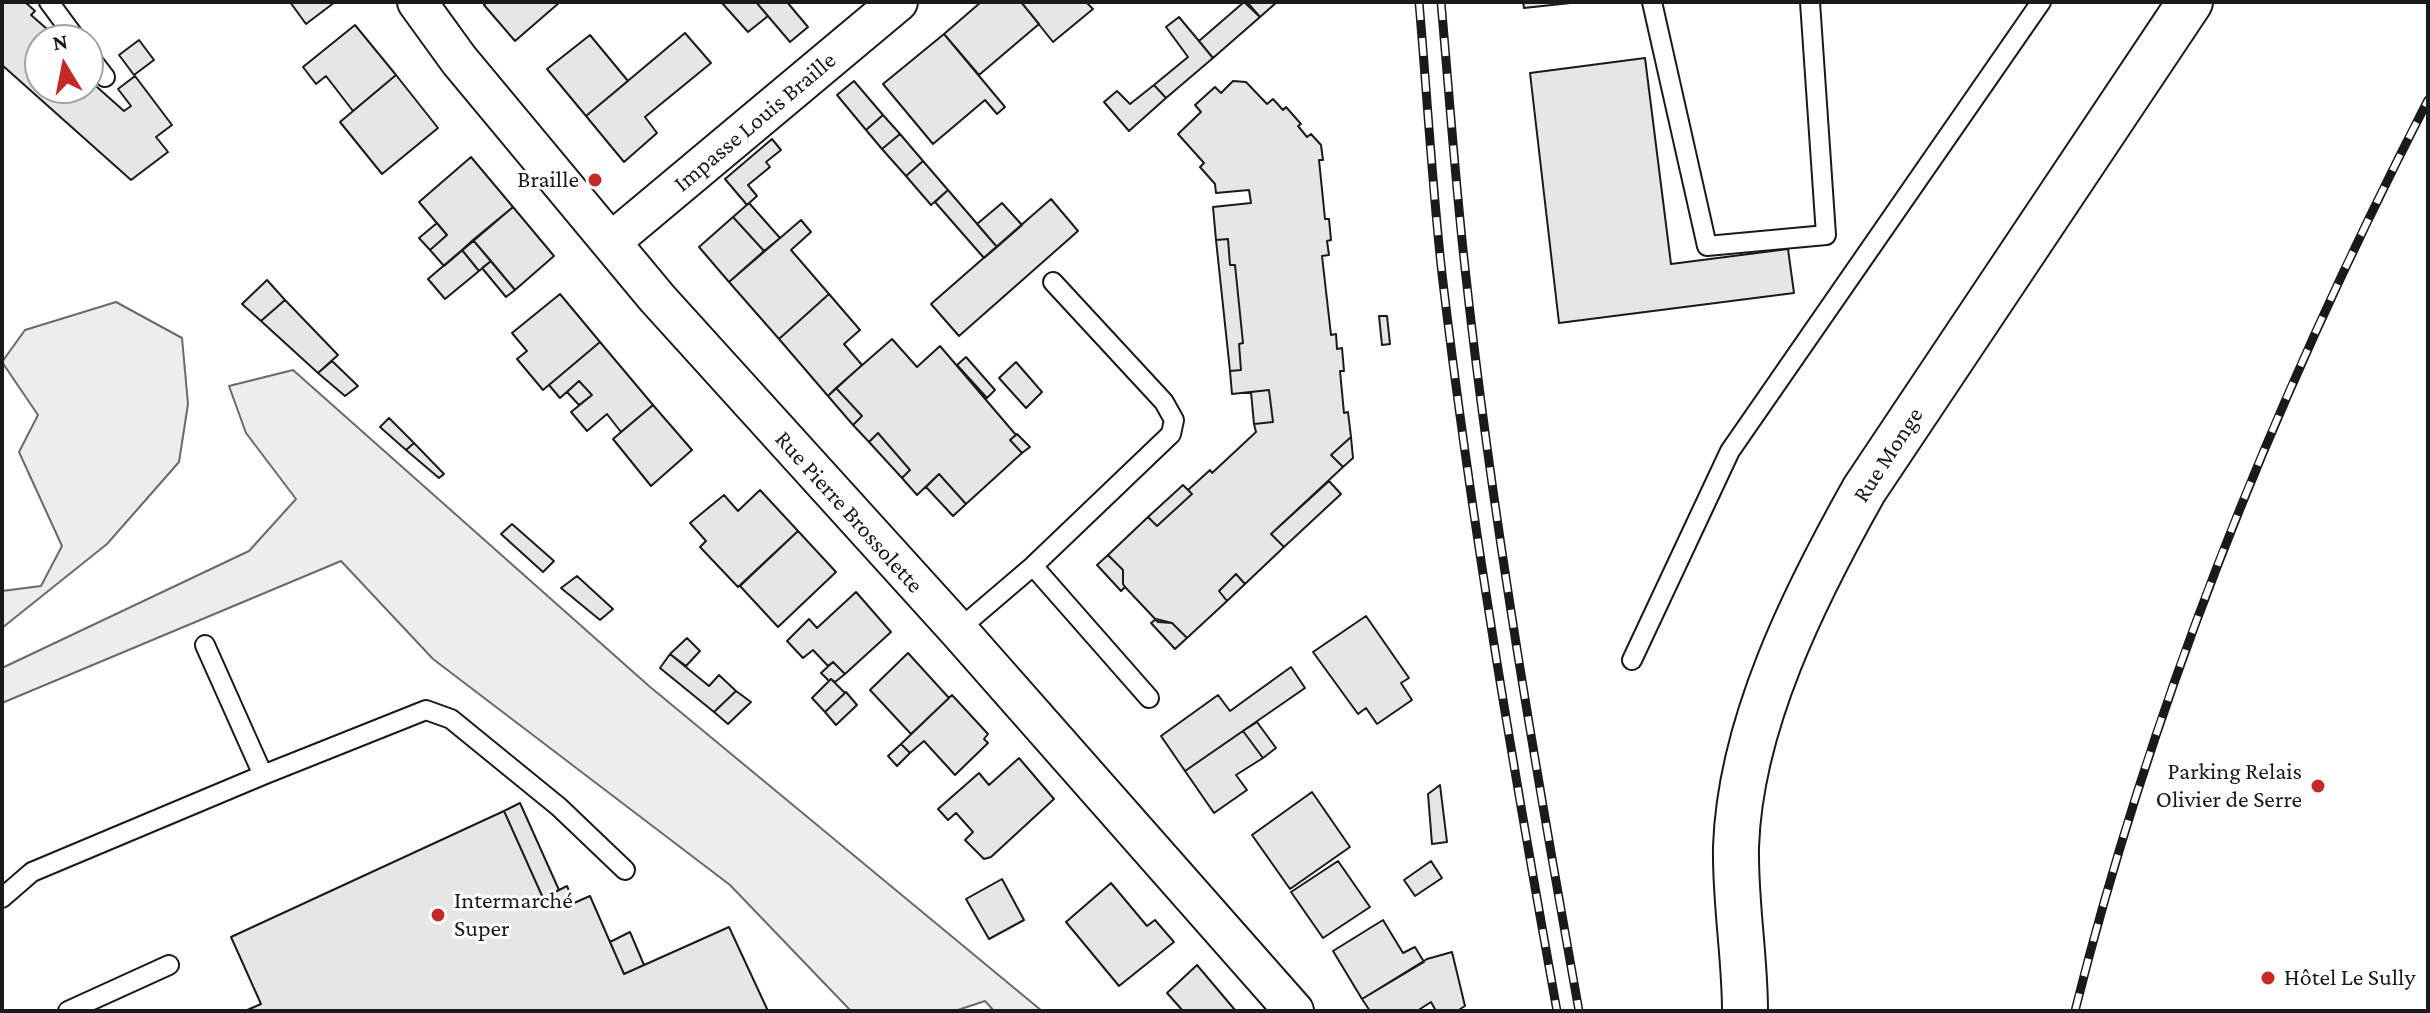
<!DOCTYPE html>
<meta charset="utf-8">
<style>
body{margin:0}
#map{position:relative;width:2430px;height:1013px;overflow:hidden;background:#fff;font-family:"Crimson Pro",serif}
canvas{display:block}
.frame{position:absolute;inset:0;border:4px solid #1a1a1a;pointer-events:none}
.north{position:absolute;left:24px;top:24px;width:80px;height:80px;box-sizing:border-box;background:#fff;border:2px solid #a3a3a3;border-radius:50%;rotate:350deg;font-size:22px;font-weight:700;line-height:32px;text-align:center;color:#1a1a1a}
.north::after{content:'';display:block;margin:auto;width:28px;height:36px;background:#c62828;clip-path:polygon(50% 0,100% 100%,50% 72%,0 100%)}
</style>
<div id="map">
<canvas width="2430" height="1013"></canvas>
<div class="frame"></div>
<div class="north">N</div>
</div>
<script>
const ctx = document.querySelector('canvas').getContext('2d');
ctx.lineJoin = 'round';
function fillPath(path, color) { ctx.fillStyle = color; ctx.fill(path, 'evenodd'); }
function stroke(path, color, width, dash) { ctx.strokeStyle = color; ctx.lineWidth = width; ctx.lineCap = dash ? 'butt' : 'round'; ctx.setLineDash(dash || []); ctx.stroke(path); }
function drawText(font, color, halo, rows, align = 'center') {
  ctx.font = font + ' "Crimson Pro",serif'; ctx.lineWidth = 6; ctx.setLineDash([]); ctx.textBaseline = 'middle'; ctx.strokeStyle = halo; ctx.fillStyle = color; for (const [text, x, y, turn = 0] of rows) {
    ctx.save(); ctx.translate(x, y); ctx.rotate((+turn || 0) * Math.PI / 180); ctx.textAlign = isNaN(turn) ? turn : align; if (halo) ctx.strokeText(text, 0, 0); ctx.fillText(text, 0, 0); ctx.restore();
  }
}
const green = new Path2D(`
 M116,302L182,338L188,404L179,462L107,544L2,628V591L41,586L62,546L19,452L38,415L2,362L25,330Z
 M293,370L649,686L1042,1011H994L985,1001L955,1011H851L730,885L433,659L341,561L2,703V668L249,551L296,499L246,433L229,386Z`);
fillPath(green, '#ededed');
stroke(green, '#6a6a6a', 2);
const building = new Path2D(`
 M2,2H25L35,11L31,15L47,29L43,34L50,40H40V88H88V79L124,111L131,106L118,89L135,76L172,125L156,137L168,152L131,180L2,65Z
 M290,2H335L306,24Z
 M487,2H560L515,41L484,5Z
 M756,2H787L808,27L790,42Z
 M756,2L768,16L748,32L722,3Z
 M981,2H1021L1039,24L979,75L944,34Z
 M1021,2H1086L1093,9L1053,42Z
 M1244,2L1260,17L1213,58L1199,41Z
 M1247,2H1277L1260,17Z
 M1523,2H1580L1524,8Z
 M1179,17L1213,58L1166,98L1154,85L1188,57L1166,27Z
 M355,25L396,75L353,111L326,76L316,84L303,67Z
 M685,33L711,63L645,117L657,133L624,162L586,116Z
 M944,34L1005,107L997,114L985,100L933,144L883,84Z
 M590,35L628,81L586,116L547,69Z
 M139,40L154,60L134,75L119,55Z
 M1645,58L1671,264L1788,249L1794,293L1559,323L1530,73Z
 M396,75L438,128L382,174L340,122Z
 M854,81L883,115L866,130L837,95Z
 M1233,81L1246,82L1267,104L1273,99L1283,110L1286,107L1301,124L1298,126L1307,137L1311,134L1321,145L1323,160H1319L1325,219H1329L1331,240L1327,241L1329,255L1322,256L1331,335L1336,334L1337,349L1342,348L1344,371H1340L1344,413L1348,412L1351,437L1331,455L1343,467L1271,534L1284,547L1245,584L1236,574L1219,591L1227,601L1187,638L1172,623L1158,622L1125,587L1123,584V570L1108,555L1148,517L1157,526L1192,494L1188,490L1210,470L1212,473L1256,432L1254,424L1273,422L1269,390L1232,394L1230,371L1241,370L1239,344L1243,343L1235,265H1230L1228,239L1216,240L1213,207L1251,203L1249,190L1216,193L1215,184L1200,167L1204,163L1178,134L1201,112L1195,105L1215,87L1221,93Z
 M1154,85L1166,98L1129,131L1104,102L1117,91L1130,104Z
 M883,115L900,134L882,149L866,130Z
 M900,134L923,161L906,176L882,149Z
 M772,139L781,150L766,162L770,167L748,185L757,196L747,205L725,179Z
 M471,157L513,207L444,266L430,250L447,235L419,202Z
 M923,161L948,190L931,205L906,176Z
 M948,190L997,247L984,258L935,202Z
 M1051,199L1078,231L959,336L931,304Z
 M749,203L780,238L764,251L733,217Z
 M1002,203L1022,225L997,247L977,224Z
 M513,207L554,256L515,290L473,240Z
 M733,217L764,251L729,282L699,247Z
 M801,220L811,232L791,250L829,294L779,339L729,282Z
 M437,223L447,235L430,250L419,238Z
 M1228,239L1230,265H1235L1243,343L1239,344L1241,370L1230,371L1216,240Z
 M473,240L491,261L479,271L462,250Z
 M462,250L479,271L445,299L428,279Z
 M491,261L515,290L506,297L482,268Z
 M267,280L285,300L261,321L242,304Z
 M560,294L600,342L543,390L517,359L527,351L512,333Z
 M829,294L860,330L844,344L862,365L828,396L779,339Z
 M285,300L338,355L318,373L261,321Z
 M1379,316H1387L1390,344L1382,345Z
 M892,339L917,367L940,346L1016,435L1010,440L1022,453L966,504L939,474L917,495L902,478L910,470L878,433L869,442L853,425L862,416L836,388Z
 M600,342L653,405L621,432L607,414L587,431L571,412L592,395L579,381L560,398L549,385Z
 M966,357L995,390L987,398L957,365Z
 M332,361L358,386L345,396L318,373Z
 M1016,362L1042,392L1026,408L999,378Z
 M579,381L592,395L579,405L567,392Z
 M836,388L862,416L853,425L828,396Z
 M1269,390L1273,422L1254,424L1251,392Z
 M653,405L692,450L651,486L613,439Z
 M389,418L414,443L406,450L380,427Z
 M878,433L910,470L902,478L869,442Z
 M1017,434L1030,447L1022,453L1010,440Z
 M1351,437L1353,458L1343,467L1331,455Z
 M414,443L444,474L439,478L406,450Z
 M939,474L966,504L953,516L926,487Z
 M1329,481L1341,494L1284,547L1271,534Z
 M1183,485L1192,494L1157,526L1148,517Z
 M760,490L798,531L738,587L700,547L706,541L690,523L724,495L738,511Z
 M512,524L554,561L543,572L501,534Z
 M798,531L836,572L778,627L740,586Z
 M1108,555L1123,570V584L1125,587L1121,591L1097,565Z
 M1236,574L1245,584L1227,601L1219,591Z
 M577,576L613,609L600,620L561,588Z
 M856,592L891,632L845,674L833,662L828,666L813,650L803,658L787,641L809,619L817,628Z
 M1366,616L1409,678L1401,683L1412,700L1377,724L1366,708L1358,714L1313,652Z
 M1156,619L1172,623L1187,638L1175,649L1151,623Z
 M687,638L700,651L686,666L670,654Z
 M908,653L949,698L911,734L870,690Z
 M670,654L709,686L719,675L736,691L714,712L660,668Z
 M833,662L845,674L835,682L831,679L829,681L821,673Z
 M1291,667L1305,688L1185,771L1161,736L1218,695L1230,711Z
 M831,679L845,693L825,712L812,698Z
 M736,691L751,702L728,724L714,712Z
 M846,692L857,705L836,725L825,712Z
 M952,695L988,734L984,739L988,743L955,775L924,741L910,753L901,744Z
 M1257,722L1276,748L1263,758L1243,731Z
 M1243,731L1263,758L1236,775L1247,790L1214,813L1185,771Z
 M901,744L910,753L897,766L888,756Z
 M1019,758L1054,799L991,857L984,859L965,840L973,832L956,813L948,820L938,809L979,773L989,785Z
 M1440,785L1447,842L1432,844L1428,794Z
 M1312,792L1350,847L1290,889L1252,835Z
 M520,803L559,890L543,898L504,811Z
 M504,811L543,898L567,886L574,903L590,896L624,974L729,927L768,1011H245L261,1004L231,937Z
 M1338,861L1370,907L1323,938L1291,892Z
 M1431,861L1442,878L1415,896L1404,880Z
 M1002,879L1024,920L989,939L966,899Z
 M1111,883L1147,926L1155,920L1174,942L1119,986L1066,922Z
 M1383,920L1403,953L1415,947L1424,962L1362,999L1333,951Z
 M630,932L644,965L624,974L610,942Z
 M1452,952L1465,1006L1457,1011H1436L1431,1002L1417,1011H1370L1362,999L1427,959Z
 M1197,965L1235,1010L1234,1011H1183L1167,993Z`);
fillPath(building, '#e6e6e6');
stroke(building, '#1a1a1a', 2);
const lane = new Path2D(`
 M49,2L77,40
 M1652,2L1707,246L1826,235L1810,2
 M88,55L105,77
 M1033,566L1149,698
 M958,630L1033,566L1171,434L1174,420L1164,402L1053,282
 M205,645L263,775
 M1632,660L1730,451L2041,2
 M2,898L32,872L263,775L426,710L451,719L559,807L625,870
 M68,1011L169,965`);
const street = new Path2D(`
 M417,2L459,60L657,298L958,630L1294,1011
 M611,242L898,2`);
const secondary = new Path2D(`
 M1745,1011C1745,956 1735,903 1736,847C1740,724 1805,595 1864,490L2190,2`);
stroke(lane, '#1a1a1a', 22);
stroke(street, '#1a1a1a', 42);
stroke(secondary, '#1a1a1a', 48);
stroke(lane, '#fff', 18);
stroke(street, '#fff', 38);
stroke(secondary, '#fff', 44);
const rail = new Path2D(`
 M1419,2C1427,93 1432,184 1442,274C1471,521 1513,766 1557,1011
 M1441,2C1449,91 1455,179 1465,268C1492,517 1535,765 1579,1011
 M2075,1011C2154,694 2279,390 2428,100`);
stroke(rail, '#1a1a1a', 9);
stroke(rail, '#fff', 6, [18]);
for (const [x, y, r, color] of [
 [595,180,8,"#c62828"],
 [2318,786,8,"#c62828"],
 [438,915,8,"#c62828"],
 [2268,978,8,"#c62828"]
]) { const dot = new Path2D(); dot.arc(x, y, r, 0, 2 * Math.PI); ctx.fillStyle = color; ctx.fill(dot); stroke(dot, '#fff', 3); }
drawText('24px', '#1a1a1a', '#fff', [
 ["Impasse Louis Braille",755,122,-40],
 ["Rue Monge",1888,455,-57],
 ["Rue Pierre Brossolette",849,512,48]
]);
drawText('24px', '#1a1a1a', '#fff', [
 ["Braille",579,180],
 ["Parking Relais",2302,772],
 ["Olivier de Serre",2302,800],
 ["Intermarché",454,901,"left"],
 ["Super",454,929,"left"],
 ["Hôtel Le Sully",2284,978,"left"]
], 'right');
</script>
